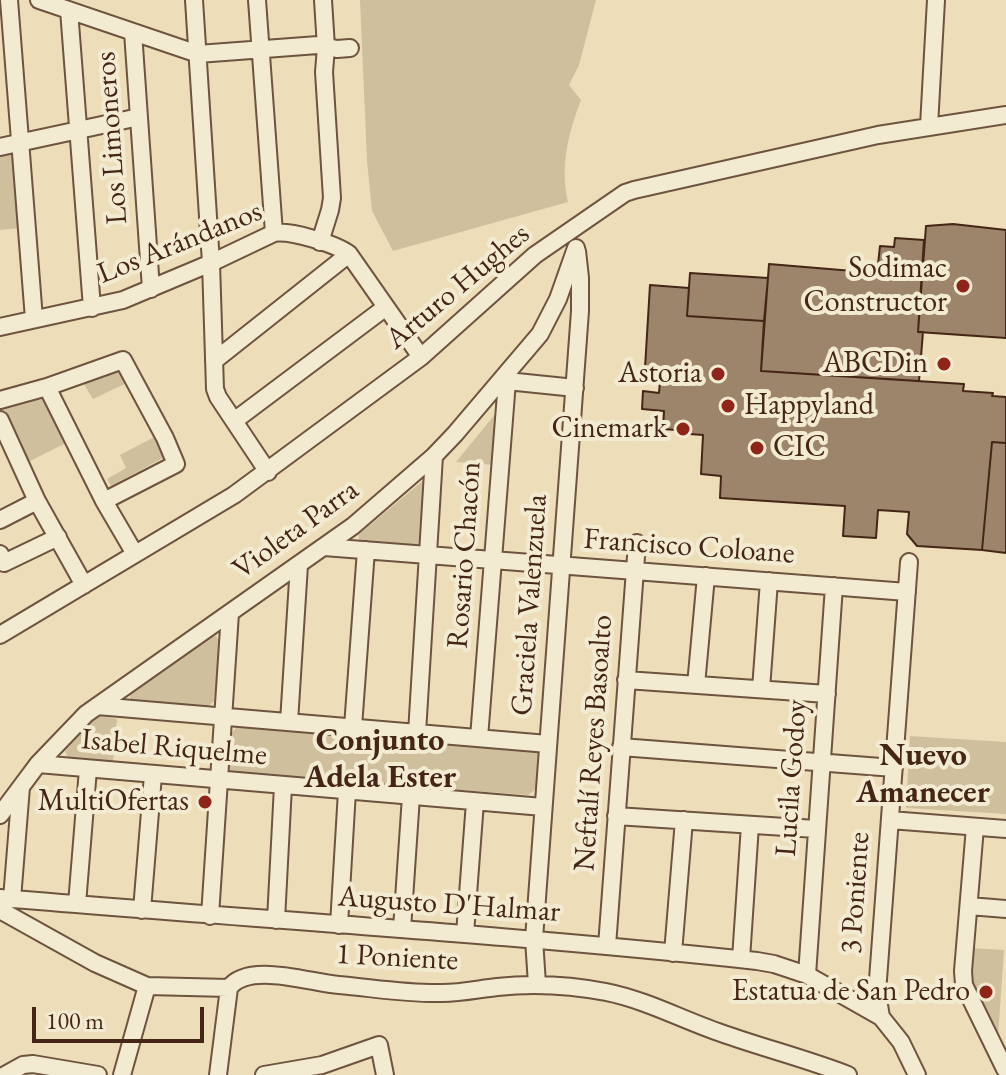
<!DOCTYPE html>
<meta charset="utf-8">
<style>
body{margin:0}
#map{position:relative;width:1006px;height:1075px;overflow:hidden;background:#eddeb9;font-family:"EB Garamond",serif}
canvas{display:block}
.scale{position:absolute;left:32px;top:1007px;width:172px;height:36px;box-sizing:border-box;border:4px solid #442516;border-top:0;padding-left:10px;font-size:24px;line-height:28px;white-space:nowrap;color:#442516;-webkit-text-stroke:6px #f3ead2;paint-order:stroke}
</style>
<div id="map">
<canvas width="1006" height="1075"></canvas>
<div class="scale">100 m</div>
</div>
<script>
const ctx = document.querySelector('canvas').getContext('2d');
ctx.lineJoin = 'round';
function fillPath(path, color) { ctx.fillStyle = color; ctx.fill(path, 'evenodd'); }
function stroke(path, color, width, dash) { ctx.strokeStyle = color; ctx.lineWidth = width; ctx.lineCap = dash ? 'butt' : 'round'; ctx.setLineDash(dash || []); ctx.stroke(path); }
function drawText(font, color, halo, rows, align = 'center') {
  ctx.font = font + ' "EB Garamond",serif'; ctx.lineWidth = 8; ctx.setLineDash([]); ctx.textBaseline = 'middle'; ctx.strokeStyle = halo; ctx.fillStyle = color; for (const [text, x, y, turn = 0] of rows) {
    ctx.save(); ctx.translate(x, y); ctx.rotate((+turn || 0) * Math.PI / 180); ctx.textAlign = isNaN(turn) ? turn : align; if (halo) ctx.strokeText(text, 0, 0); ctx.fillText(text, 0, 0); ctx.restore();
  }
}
fillPath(new Path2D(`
 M360,0H596L579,65L569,85L581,100C568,135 560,164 568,202L393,251L372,211L367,161Z
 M16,151L22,228L0,230V155Z
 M120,363L129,382L93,399L82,381Z
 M41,392L68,442L28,462L1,417V405Z
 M500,408L494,465L456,462Z
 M156,436L165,457L111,486L107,479L126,468L120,455Z
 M425,479L423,538L417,546L359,541V534Z
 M216,636L220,642L214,701L208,707L134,702L130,699V695L210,637Z
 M97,715L117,719L113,762L98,761L96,763L69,760L65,751Z
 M237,727L534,751L539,753L536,789L528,795L228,773L232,732Z
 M910,736L1006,742V814L906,808Z
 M972,948L1004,950L998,1036L969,987Z`), '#d0bf9d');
const building = new Path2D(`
 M953,224L1006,230V338L918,332L926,226Z
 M895,238L924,240L918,332H923L919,381L761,371L769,264L877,273L880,246L894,247Z
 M690,273L768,278L764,321L687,316Z
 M650,285L689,288L687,316L764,321L761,371L964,384L963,391L993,393L992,396L1006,397V443L992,442L982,550L917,546L907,534L909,512L878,510L876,538L843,536L845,506L720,498L721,476L701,474L703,435L676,433V430L663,429L664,411L642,409L643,391L659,393L661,369L645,368Z
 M992,442L1006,443V553L982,550Z`);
fillPath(building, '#9c856b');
stroke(building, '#442516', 2);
const minor = new Path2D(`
 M9,0L34,319
 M39,0L198,54L318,45L337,49L350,48
 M194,0L211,263L215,389L218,397L268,472
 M257,0L274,233
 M69,10L92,308
 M133,32L151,289
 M929,126L936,0
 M0,147L139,117
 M320,242L330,210L332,198L324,72L326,47L323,0
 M0,327L123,300L211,263L274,233C290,230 336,244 349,254L421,357
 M214,361L349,254
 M507,381L575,388
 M47,387L123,360L165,438L176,464L104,501
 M0,400L47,387L104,501L135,554
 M0,420L37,501L84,585
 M234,421L386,307
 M0,520L37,501
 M324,547L907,592
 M0,554L4,563L58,537
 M909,562L877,993L881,1017L901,1042L917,1075
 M0,635L234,495L421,357L535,255L625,193L634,190L878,135L1006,115
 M626,680L827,694
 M696,685L706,576
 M761,689L769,581
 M97,706L548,744
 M289,722L299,565
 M353,727L366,550
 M417,733L434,456
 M479,738L507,381L503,379
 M621,747L894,768
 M38,764L543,807
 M0,815L38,764L86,714L353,526L434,456L455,434L540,334L558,299L576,248
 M616,816L816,829
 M890,820L1006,829
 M975,827L963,971L964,985L1005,1069
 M0,898C252,919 506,934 757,961L774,964L807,975L881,1017
 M12,899L21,787
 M77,904L88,769
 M969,906L1006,909
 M0,910L95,963L147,986L229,988C248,961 311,983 339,985C373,988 408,994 442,993C461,993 479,989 497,987C533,983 570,985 606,992C646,1000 683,1020 721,1033C763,1048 807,1059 848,1075
 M142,910L153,775
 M210,916L230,613
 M276,920L283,786
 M339,925L347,791
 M402,929L411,796
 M465,934L475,802
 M607,946L637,543
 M673,953L684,820
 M741,959L750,825
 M807,975L834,586
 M537,984L534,939L580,311V278L577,251
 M5,1075L23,1065L33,1064L98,1075
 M122,1075L147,986
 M218,1075L229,988
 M264,1075L322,1065L379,1045L385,1075`);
stroke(minor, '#6e533f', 20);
stroke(minor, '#f3ead2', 16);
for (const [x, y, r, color] of [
 [963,286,8,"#8f2418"],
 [944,364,8,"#8f2418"],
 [718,374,8,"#8f2418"],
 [728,406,8,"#8f2418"],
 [683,429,8,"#8f2418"],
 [757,448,8,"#8f2418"],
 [205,802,8,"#8f2418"],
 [986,992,8,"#8f2418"]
]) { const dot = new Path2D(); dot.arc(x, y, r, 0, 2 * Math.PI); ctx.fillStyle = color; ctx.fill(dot); stroke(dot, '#f3ead2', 3); }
drawText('30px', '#442516', '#f3ead2', [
 ["Los Limoneros",112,138,-94],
 ["Los Arándanos",180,243,-22],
 ["Arturo Hughes",458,287,-40],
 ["Violeta Parra",296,530,-36],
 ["Francisco Coloane",689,547,4],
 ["Rosario Chacón",465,555,-86],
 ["Graciela Valenzuela",530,605,-86],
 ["Neftalí Reyes Basoalto",594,743,-86],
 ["Isabel Riquelme",174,748,5],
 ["Lucila Godoy",792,778,-86],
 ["3 Poniente",856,893,-86],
 ["Augusto D'Halmar",449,905,4],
 ["1 Poniente",397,958,3]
]);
drawText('30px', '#442516', '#f3ead2', [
 ["Sodimac",947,269],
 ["Constructor",947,303],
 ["ABCDin",928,364],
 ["Astoria",702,374],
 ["Happyland",744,406,"left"],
 ["Cinemark",667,429],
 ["CIC",773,448,"left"],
 ["MultiOfertas",189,802],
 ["Estatua de San Pedro",970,992]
], 'right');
drawText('bold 32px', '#442516', '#f3ead2', [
 ["Conjunto",380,741],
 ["Adela Ester",380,778],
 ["Nuevo",923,756],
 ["Amanecer",923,793]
]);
</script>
